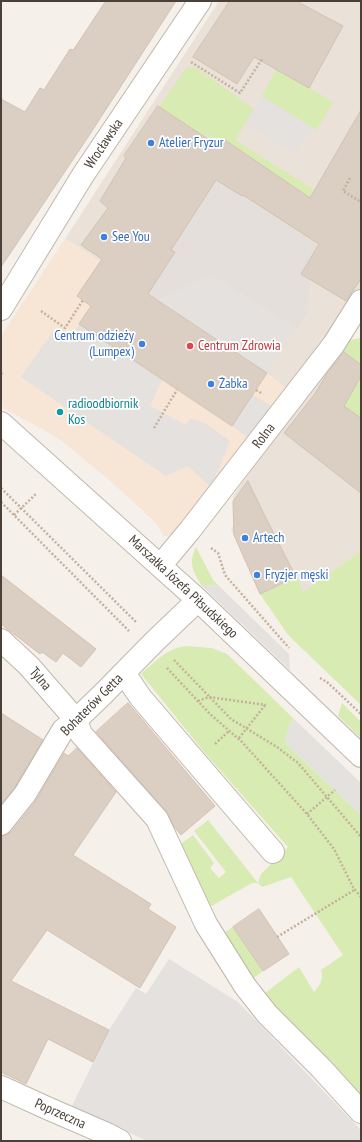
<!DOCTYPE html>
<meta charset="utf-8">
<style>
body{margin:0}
#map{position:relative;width:362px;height:1142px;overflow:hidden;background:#f5f0ea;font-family:"PT Sans Narrow",sans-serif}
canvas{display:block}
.frame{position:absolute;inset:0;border:2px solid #4a4037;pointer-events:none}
</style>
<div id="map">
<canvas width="362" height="1142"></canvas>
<div class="frame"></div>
</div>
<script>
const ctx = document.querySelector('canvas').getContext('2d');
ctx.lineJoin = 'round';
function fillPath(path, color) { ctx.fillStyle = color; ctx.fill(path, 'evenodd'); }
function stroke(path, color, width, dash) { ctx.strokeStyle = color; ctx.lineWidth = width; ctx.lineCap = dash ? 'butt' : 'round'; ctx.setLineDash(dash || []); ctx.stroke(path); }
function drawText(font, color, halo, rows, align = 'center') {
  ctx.font = font + ' "PT Sans Narrow",sans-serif'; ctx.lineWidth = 3.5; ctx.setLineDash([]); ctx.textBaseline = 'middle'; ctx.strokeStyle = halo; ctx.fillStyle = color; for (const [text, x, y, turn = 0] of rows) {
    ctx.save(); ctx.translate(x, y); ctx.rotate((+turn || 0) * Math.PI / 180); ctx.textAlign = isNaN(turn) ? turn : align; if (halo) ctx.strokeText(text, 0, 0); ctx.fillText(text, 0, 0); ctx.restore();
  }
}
fillPath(new Path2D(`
 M219,1H361V287L346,312L290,392L267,373L100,262L79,247L65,239Z
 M361,338V551L303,592L287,582L260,594L231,529L233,526V496L337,349Z`), '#eae2d8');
fillPath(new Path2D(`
 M65,239L79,247L100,262L267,373L290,392L239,454L232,456L186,521L175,534L164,536L156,523L140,508L108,479L62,441L44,430L5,409L1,405V336Z`), '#f7e5d5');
fillPath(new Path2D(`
 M203,135L224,141L333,213L329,249L302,274L310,279L307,314L297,328L211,274L157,300L147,294L175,253L171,250L199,206L169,186Z`), '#e5dfdb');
fillPath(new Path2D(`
 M279,64L284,74L334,102L316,130L262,96Z
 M187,67L196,68L254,109L235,140L361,219L333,213L225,141L203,135L159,107Z
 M361,338V365L341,350L345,341Z
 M361,376V418L339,414Z
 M196,547L213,580L218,585L202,586C193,571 188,564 196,547Z
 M361,551V705L288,635L260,594L297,577L303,592Z
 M186,646L212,648L227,654L293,718L289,726L285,743L361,815V1104L260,997L299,967L314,992C320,986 324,979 321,970L343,955L291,877L262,887L258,883H252L208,908L178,846L193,835L214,863L210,868L219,878L226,872L194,831L208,820L258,883L261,874L288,847L205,753L141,674C156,661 166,649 186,646Z
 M342,703L361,722V738L338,716Z
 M233,927L263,971L247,983L220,935Z`), '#d8ebb2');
fillPath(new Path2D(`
 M262,96L312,128L295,154L245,123Z
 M211,274L297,328L267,373L157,300Z
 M79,324L162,380L150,406L186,425L190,419L203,422L230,441L211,487L188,466L166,476L21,377L54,330L69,341Z
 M253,395L276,409L251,440L232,426Z
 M218,585L289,654L290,670L202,586Z
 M293,718L361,783V815L285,743L289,726Z
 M169,959L238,1002L359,1128L361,1131V1141H147L72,1106L109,1030L136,988L146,994Z`), '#e4e1de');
const building = new Path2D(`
 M106,1H176L90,134L1,267V99L25,112L40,88L44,90L70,49L73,50Z
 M230,1H296L343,26L309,88L254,57L237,84L193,57Z
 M158,106L220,147L225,140L310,198L361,110V279L346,301L301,274L319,244L243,195L242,196L216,180L171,250L175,252L148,294L267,373L232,426L79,324L91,306L77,296L102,259L81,245L108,208L100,201L126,158L124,156Z
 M344,352L361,365V376L344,406L361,418V493L284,433L314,395L328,372Z
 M248,481L264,514L296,577L260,594L234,535L233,502Z
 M1,575L96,649L81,667L63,653L56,662L42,652L40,654L1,624Z
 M128,703L215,806L181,835L175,828L166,811L96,732Z
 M1,713L43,740L15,787L1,804Z
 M77,748L116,792L73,855L151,904L148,909L176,927L140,988L47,930L11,981L109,1030L93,1062L48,1039L26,1084L1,1072V836L6,835L11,832L35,802L64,753L68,756Z
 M259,909L289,954L263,971L233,927Z`);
fillPath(building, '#dbcec2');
stroke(building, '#d3c2b2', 1);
const minor = new Path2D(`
 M1,309L83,175L200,1
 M1,423L198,600L361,756
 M160,566L190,530L334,344L361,301
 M1,640L29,666L76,720L81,734L157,819L206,924L245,986L267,1014L321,1068L361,1112
 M124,673L141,698L273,852
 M1,824L25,794L63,730L76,720L103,694L155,641L198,600
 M1,1087L47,1108L107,1134L120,1141`);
stroke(minor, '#c1b7ac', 24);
stroke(new Path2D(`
 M191,62L240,93L262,59
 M350,178L343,191L361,202
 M41,311L65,328L83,300
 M1,373L3,375
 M256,390L263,394
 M154,428L177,390
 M1,488L137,623
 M1,502L129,631
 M14,515L37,493
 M211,548L218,553L225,575L289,648
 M174,660L231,719L277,747L298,763L361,837
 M167,668L210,714L242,742L307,814L334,849L353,887L361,897
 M320,678L327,682L361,714
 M198,701L209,697L266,705
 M239,738L266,704
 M215,744L229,731
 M307,814L335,790
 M277,937L356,889`), '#c4b19d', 2.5, [2, 2]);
stroke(minor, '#fff', 22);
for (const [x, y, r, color] of [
 [151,143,4,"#3f7fe0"],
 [104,237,4,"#3f7fe0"],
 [142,344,4,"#3f7fe0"],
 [190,346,4,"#e0444e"],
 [211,384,4,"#3f7fe0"],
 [60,412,4,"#0f9aa8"],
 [245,538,4,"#3f7fe0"],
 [257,575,4,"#3f7fe0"]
]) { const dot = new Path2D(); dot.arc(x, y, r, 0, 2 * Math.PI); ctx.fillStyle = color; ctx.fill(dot); stroke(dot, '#fff', 1.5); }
drawText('14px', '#366cbe', '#fff', [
 ["Atelier Fryzur",159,143],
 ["See You",112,237],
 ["Centrum odzieży",134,336,"right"],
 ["(Lumpex)",134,352,"right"],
 ["Żabka",219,384],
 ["Artech",253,538],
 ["Fryzjer męski",265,575]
], 'left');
drawText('14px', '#4a4037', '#fff', [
 ["Wrocławska",104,144,-56],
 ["Rolna",264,436,-53],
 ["Marszałka Józefa Piłsudskiego",183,587,43],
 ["Tylna",40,679,49],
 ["Bohaterów Getta",92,705,-45],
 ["Poprzeczna",60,1114,24]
]);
drawText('14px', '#be3a42', '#fff', [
 ["Centrum Zdrowia",198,346]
], 'left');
drawText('14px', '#0d838f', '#fff', [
 ["radioodbiornik",68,404],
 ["Kos",68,420]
], 'left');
</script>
